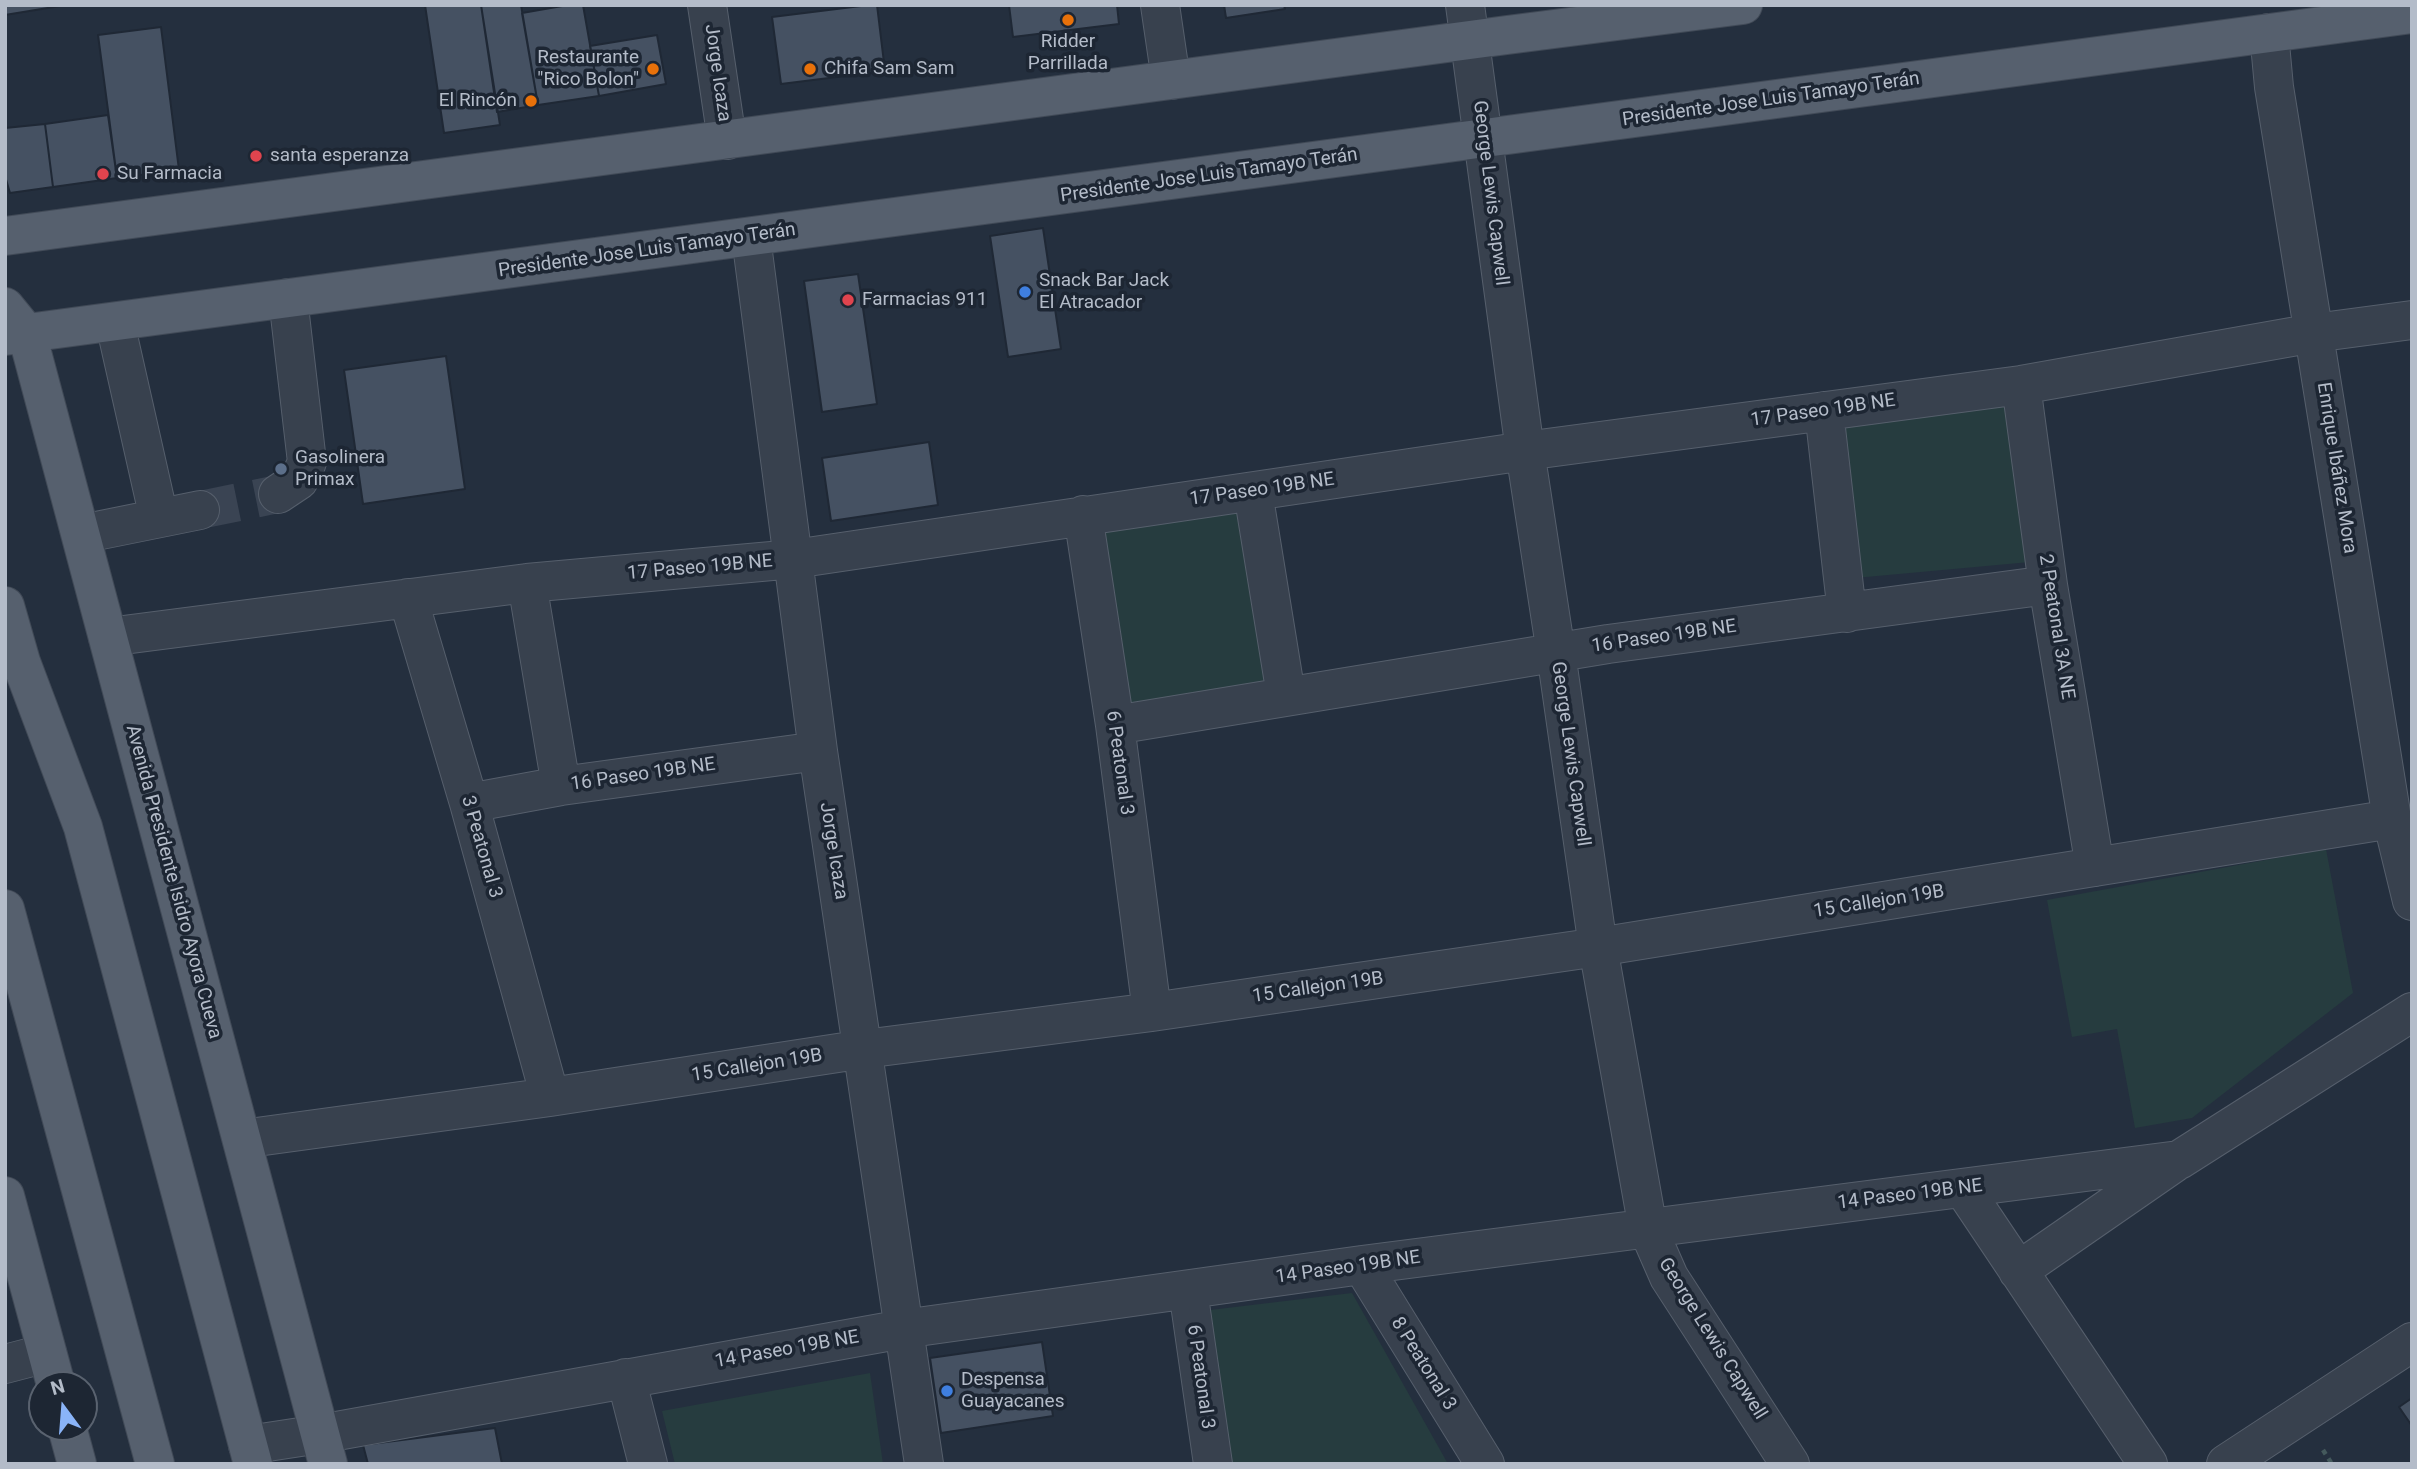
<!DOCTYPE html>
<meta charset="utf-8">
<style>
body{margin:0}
#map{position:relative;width:2417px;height:1469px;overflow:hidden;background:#242f3e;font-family:Roboto,sans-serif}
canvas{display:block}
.frame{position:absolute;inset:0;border:7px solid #b4bcc9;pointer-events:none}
.north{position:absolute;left:28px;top:1371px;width:70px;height:70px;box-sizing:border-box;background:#1d2633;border:2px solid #59626f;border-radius:50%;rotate:344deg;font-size:19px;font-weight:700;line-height:28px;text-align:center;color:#b4bcc9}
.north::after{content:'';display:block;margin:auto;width:24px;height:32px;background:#8ab4f8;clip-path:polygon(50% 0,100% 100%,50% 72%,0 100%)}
</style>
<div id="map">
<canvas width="2417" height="1469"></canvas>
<div class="frame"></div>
<div class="north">N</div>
</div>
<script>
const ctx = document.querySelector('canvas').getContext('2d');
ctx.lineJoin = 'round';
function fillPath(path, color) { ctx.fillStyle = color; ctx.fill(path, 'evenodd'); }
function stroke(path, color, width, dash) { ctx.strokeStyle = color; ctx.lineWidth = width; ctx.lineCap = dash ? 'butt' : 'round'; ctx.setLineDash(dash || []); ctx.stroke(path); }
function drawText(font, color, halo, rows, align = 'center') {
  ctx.font = font + ' Roboto,sans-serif'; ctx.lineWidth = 7; ctx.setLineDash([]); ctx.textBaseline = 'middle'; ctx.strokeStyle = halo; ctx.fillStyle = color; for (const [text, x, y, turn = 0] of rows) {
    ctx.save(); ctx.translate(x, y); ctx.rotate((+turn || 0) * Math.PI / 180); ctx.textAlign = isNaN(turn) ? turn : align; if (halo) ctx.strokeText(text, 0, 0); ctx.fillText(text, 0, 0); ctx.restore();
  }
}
fillPath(new Path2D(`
 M2005,405L2030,562L1855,578L1841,421Z
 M1253,492L1286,695L1115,725L1083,515Z
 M2326,849L2353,993L2192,1118L2135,1128L2117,1029L2072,1037L2047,900Z
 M1352,1293L1448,1464H1228L1202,1311Z
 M870,1373L883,1464H675L662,1411Z`), '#263c3f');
const building = new Path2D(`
 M5,5H66L5,15Z
 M425,5H481L500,125L444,133Z
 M481,5H521L538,105L497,112Z
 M568,5H583L599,96L538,105L522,13Z
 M869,5H877L885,71L781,84L772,17Z
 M1009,5H1117L1119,24L1013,37Z
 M1224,5H1284L1285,9L1226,18Z
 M161,27L179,170L117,178L98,35Z
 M657,35L666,84L599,96L590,46Z
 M108,115L117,178L53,187L45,124Z
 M45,124L53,187L10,193L5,176V128Z
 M1043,228L1061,349L1008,357L990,236Z
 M858,274L877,404L822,412L804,281Z
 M446,356L465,489L363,504L344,370Z
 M929,442L938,505L831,521L822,458Z
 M1042,1342L1053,1416L941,1433L930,1358Z
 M2412,1398V1426L2399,1407Z
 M495,1428L502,1464H368L363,1445Z`);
fillPath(building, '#455162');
stroke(building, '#1f2835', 2);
stroke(new Path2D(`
 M200,510L278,494`), '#3a4453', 38, [38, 19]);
const minor = new Path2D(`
 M707,5L727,140
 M1160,5L1171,80
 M1465,5L1525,451L1556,653L1598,947L1648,1229L1669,1277L1790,1464
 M2269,33L2274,87L2392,819L2412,901
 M751,237L818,751L924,1464
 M115,323L159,518
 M2021,385L2048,585L2095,867
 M1824,411L1847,613
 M1253,492L1286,695
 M278,494L299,480L307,462L288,298
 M1083,515L1115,725L1152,1012
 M81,534L200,510
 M527,583L561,786
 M408,598L469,803L550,1097
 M108,637L527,583L794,559L1525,451L2021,385L2314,333L2412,320
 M1115,725L1608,644L2048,585
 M469,803L561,786L818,751
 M242,1139L550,1097L864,1049L1152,1012L1598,947L2392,819
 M1963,1188L2148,1464
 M1362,1265L1485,1464
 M2018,1271L2174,1163
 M1188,1290L1213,1464
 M5,1364L47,1353
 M626,1378L648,1464
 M248,1445L320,1434L903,1329L1362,1265L2179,1160L2412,1012
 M2226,1464L2412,1342`);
const major = new Path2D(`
 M5,236L1507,35L1743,5
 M5,307L27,334L328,1464
 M5,336L2412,14
 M5,606L21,662L83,827L253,1464
 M5,909L155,1464
 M5,1196L56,1385
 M67,1427L77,1464`);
stroke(minor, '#565f6c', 40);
stroke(major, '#414a57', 40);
stroke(new Path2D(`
 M2323,1450L2332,1464`), '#44595c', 4.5, [5, 5]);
stroke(minor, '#38414e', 38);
stroke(major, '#56606e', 38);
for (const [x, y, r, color] of [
 [1068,20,7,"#e8710a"],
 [653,69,7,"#e8710a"],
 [810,69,7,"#e8710a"],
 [531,101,7,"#e8710a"],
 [256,156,7,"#e0444e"],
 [103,174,7,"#e0444e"],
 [1025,292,7,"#3f7fe0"],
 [848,300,7,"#e0444e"],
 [281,469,7,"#5c6f8a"],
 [947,1391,7,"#3f7fe0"]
]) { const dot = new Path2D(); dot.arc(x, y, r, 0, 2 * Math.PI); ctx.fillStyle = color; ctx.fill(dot); stroke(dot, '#1d2633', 2.5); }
drawText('19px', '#b4bcc9', '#1d2633', [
 ["Ridder",1068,42,"center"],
 ["Parrillada",1068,64,"center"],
 ["Restaurante",639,58,"right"],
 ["\"Rico Bolon\"",639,80,"right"],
 ["Chifa Sam Sam",824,69],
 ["El Rincón",517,101,"right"],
 ["santa esperanza",270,156],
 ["Su Farmacia",117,174],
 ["Snack Bar Jack",1039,281],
 ["El Atracador",1039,303],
 ["Farmacias 911",862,300],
 ["Gasolinera",295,458],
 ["Primax",295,480],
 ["Despensa",961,1380],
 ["Guayacanes",961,1402]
], 'left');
drawText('19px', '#b4bcc9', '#1d2633', [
 ["Jorge Icaza",717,73,82],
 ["Presidente Jose Luis Tamayo Terán",1771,100,-8],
 ["Presidente Jose Luis Tamayo Terán",1209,176,-8],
 ["George Lewis Capwell",1490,193,83],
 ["Presidente Jose Luis Tamayo Terán",647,251,-8],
 ["17 Paseo 19B NE",1823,411,-8],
 ["Enrique Ibáñez Mora",2336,468,81],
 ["17 Paseo 19B NE",1262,490,-8],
 ["17 Paseo 19B NE",700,568,-5],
 ["2 Peatonal 3A NE",2056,627,81],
 ["16 Paseo 19B NE",1664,637,-8],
 ["George Lewis Capwell",1570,754,82],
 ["6 Peatonal 3",1119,763,82],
 ["16 Paseo 19B NE",643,775,-8],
 ["3 Peatonal 3",481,847,74],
 ["Jorge Icaza",833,851,81],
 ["Avenida Presidente Isidro Ayora Cueva",173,882,75],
 ["15 Callejon 19B",1879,902,-9],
 ["15 Callejon 19B",1318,988,-8],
 ["15 Callejon 19B",757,1066,-9],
 ["14 Paseo 19B NE",1910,1195,-7],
 ["14 Paseo 19B NE",1348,1268,-8],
 ["George Lewis Capwell",1712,1339,58],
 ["14 Paseo 19B NE",787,1350,-10],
 ["8 Peatonal 3",1423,1364,58],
 ["6 Peatonal 3",1200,1377,82]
]);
</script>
